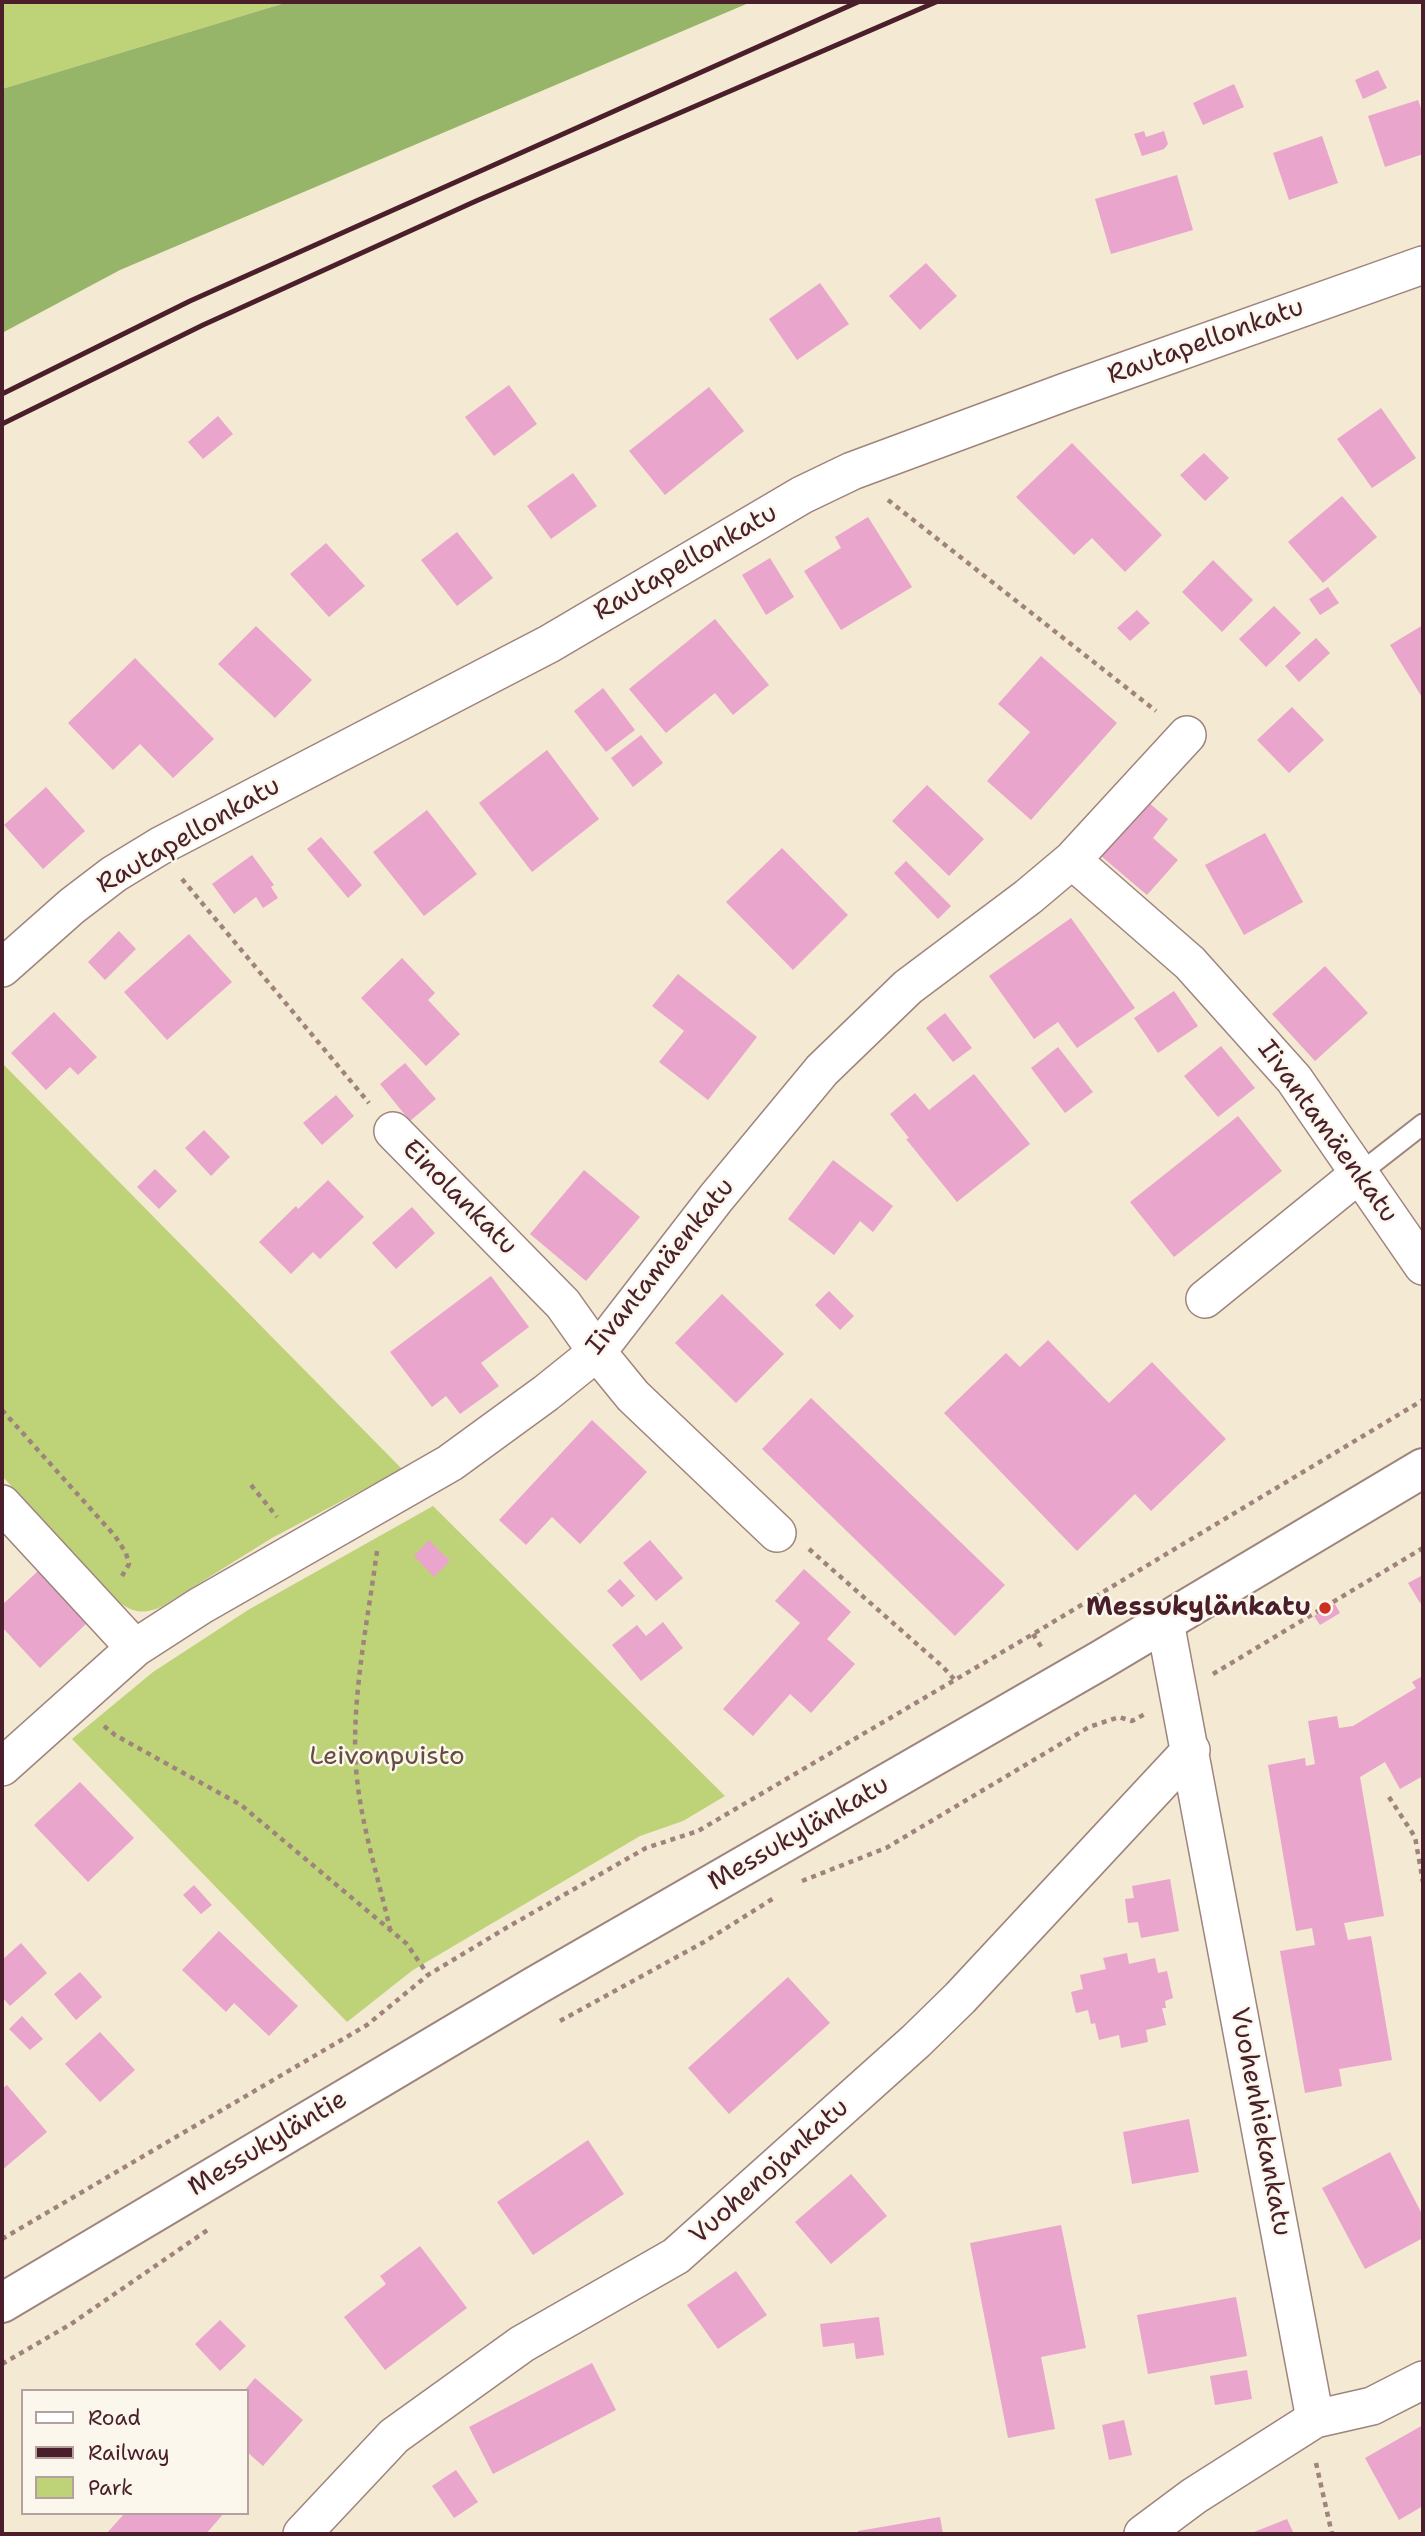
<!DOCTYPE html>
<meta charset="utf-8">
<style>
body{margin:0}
#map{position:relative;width:1425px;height:2536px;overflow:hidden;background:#f4e9d2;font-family:"Shantell Sans",sans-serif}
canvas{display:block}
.frame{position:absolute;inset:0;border:4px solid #4a1f2b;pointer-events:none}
.legend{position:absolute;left:21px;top:2389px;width:228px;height:126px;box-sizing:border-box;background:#fbf7ec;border:2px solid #b4a19f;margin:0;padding:9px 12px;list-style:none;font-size:21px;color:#4a1f2b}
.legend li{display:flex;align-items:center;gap:14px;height:35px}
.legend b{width:35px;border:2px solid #b4a19f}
</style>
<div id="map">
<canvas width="1425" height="2536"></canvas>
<div class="frame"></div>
<ul class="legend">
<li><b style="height:9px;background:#fff"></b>Road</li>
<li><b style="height:9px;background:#4a1f2b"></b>Railway</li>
<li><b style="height:19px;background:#bed377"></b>Park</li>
</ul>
</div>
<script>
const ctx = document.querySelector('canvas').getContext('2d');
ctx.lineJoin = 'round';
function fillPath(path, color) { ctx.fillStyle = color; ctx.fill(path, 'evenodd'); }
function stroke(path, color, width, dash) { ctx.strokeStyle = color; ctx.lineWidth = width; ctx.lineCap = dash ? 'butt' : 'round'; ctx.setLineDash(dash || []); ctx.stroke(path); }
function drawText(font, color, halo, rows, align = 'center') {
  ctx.font = font + ' "Shantell Sans",sans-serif'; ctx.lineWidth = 5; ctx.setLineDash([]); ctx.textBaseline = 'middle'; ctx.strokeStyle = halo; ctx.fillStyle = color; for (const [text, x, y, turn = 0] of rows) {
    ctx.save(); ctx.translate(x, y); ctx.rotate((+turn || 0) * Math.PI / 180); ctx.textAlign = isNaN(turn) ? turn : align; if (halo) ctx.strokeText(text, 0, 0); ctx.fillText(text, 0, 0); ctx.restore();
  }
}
fillPath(new Path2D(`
 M2,2H288L2,89Z
 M2,1063L402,1469L272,1538L161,1607C145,1614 134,1613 120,1603L2,1476Z
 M433,1506L725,1796L683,1821L640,1836L413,1970L347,2022L72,1739L153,1672L248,1610Z`), '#bed377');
fillPath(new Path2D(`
 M288,2H751L120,270L2,333V89Z`), '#96b568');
fillPath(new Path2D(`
 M1378,70L1387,88L1363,99L1355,80Z
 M1234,84L1244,107L1203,125L1193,103Z
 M1418,100L1423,114V154L1385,167L1368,116Z
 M1144,131L1146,137L1164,131L1168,144L1164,149L1142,156L1134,134Z
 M1322,136L1338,183L1289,200L1273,153Z
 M1177,175L1193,230L1111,254L1095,199Z
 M926,263L957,296L920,330L889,296Z
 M820,283L849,324L797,360L769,319Z
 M509,385L537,424L494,456L465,417Z
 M709,387L744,431L665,495L629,451Z
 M1381,408L1416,458L1372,488L1337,439Z
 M218,416L233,434L203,459L188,442Z
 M1072,443L1162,535L1125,572L1092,538L1074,555L1016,497Z
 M1204,453L1229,478L1205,501L1180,475Z
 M573,473L597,506L551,539L527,506Z
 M1342,496L1377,537L1323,583L1288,542Z
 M868,517L912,587L841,630L804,571L841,548L835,537Z
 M457,532L493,578L457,606L421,560Z
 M326,543L365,586L329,617L290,574Z
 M770,558L794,597L766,615L742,575Z
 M1213,560L1253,600L1222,632L1182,592Z
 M1328,587L1339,603L1320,615L1309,599Z
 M1274,606L1301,633L1266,667L1239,639Z
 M1137,610L1150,623L1130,641L1117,628Z
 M715,619L769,685L733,715L715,693L666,733L629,689Z
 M1423,625V699L1390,645Z
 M256,626L312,680L275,718L218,664Z
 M1316,638L1330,653L1299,682L1285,666Z
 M1041,656L1117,723L1031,820L987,781L1030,732L998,704Z
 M135,658L214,739L173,778L140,744L113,770L68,723Z
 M603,688L635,730L606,752L574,711Z
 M1292,707L1324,740L1289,773L1257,740Z
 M641,735L663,763L633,787L611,758Z
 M547,750L599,819L532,872L479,803Z
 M927,785L984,839L949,876L892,821Z
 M46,787L85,831L43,869L4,825Z
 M1148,802L1168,819L1153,838L1178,860L1147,895L1101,856Z
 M427,810L477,874L424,916L373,852Z
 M1265,833L1303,902L1244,935L1205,865Z
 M321,837L362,885L348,898L307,849Z
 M782,848L848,915L793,970L726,902Z
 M252,855L274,885L271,887L278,898L263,908L256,897L234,914L212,884Z
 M906,861L951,906L938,919L894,873Z
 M1071,918L1135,1008L1077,1048L1058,1022L1034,1039L989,976Z
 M119,931L136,949L105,980L88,962Z
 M189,934L232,982L167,1040L124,992Z
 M402,958L435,993L428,1000L460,1034L426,1066L361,998Z
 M1325,966L1368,1013L1315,1061L1272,1014Z
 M678,974L757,1037L708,1100L659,1062L684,1031L652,1006Z
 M1174,991L1198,1026L1158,1053L1134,1018Z
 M54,1012L97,1057L78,1075L70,1067L46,1090L11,1053Z
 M945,1013L972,1048L953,1062L926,1028Z
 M1221,1046L1255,1088L1218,1117L1184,1076Z
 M1058,1047L1093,1092L1065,1113L1031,1068Z
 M405,1063L436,1099L410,1121L380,1084Z
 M974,1074L1030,1144L957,1202L906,1139L909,1138L890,1114L915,1093L929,1110Z
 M336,1095L354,1116L322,1145L303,1123Z
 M1238,1116L1282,1171L1174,1257L1130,1202Z
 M204,1130L230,1157L211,1176L185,1148Z
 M833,1160L893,1206L873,1232L860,1221L834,1255L788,1219Z
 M155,1169L177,1191L159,1209L137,1187Z
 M584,1170L640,1217L586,1281L530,1234Z
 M328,1180L364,1217L320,1259L313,1252L291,1274L259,1242L296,1206L298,1209Z
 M412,1207L435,1233L396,1269L372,1243Z
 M491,1276L529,1327L481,1363L499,1386L460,1414L446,1396L432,1407L390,1352Z
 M829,1291L854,1316L840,1330L815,1305Z
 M722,1294L784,1354L736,1403L675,1343Z
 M1048,1340L1109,1403L1152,1362L1226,1439L1151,1511L1135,1494L1077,1551L944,1413L1006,1353L1020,1367Z
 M811,1398L1005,1585L955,1636L762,1449Z
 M592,1420L647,1472L580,1544L552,1517L526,1545L499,1520Z
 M429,1540L450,1561L434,1577L414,1556Z
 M650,1540L683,1578L656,1601L623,1563Z
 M804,1569L851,1612L827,1639L855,1664L811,1713L790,1694L753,1736L723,1709L800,1623L775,1601Z
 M38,1571L87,1623L40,1668L2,1627V1605Z
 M1423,1575V1601L1420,1603L1408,1583Z
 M620,1579L635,1596L622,1607L607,1591Z
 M1335,1604L1340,1613L1320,1625L1314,1616Z
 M663,1622L683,1648L641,1681L612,1645L637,1625L646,1636Z
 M1423,1676V1776L1400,1789L1385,1762L1360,1777L1384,1916L1344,1923L1348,1940L1371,1936L1392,2060L1339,2069L1342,2086L1305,2093L1280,1951L1315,1945L1312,1928L1296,1931L1268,1765L1305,1758L1306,1766L1315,1764L1308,1721L1337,1716L1339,1728L1353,1726L1416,1688L1412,1682Z
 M80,1782L134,1838L88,1882L34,1825Z
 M1170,1879L1179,1931L1141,1938L1138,1922L1128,1923L1125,1899L1134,1898L1132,1886Z
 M194,1885L212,1905L201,1914L183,1895Z
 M219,1931L298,2006L269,2036L234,2003L226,2012L182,1970Z
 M21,1943L47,1973L10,2006L2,1997V1960Z
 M1127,1953L1129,1964L1155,1958L1158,1973L1167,1971L1173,1998L1165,2001L1166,2008H1162L1166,2025L1146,2030L1148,2042L1121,2048L1119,2035L1099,2040L1095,2023L1091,2024L1088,2010L1076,2013L1071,1992L1083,1989L1080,1975L1106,1969L1103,1958Z
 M80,1972L102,1997L76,2020L54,1994Z
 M788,1977L830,2023L729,2114L688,2068Z
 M22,2016L43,2039L30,2050L9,2029Z
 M100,2032L135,2070L100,2102L65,2064Z
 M7,2085L47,2132L2,2170V2089Z
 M1189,2119L1199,2172L1132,2184L1123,2132Z
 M588,2140L624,2194L533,2255L497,2202Z
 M1390,2152L1423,2216V2238L1365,2269L1322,2188Z
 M851,2174L887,2216L831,2264L795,2222Z
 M1061,2225L1086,2348L1041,2357L1055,2429L1008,2438L970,2243Z
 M420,2246L467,2308L385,2370L344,2317L386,2284L380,2276Z
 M736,2271L767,2315L718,2349L687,2305Z
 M1236,2297L1247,2356L1148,2374L1137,2315Z
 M879,2317L884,2355L856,2359L854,2343L823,2347L820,2324Z
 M220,2320L246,2346L220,2371L195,2344Z
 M592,2363L616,2410L493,2474L469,2427Z
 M1247,2370L1252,2399L1215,2405L1210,2376Z
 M255,2378L303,2420L263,2466L247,2452V2391H244Z
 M1124,2420L1132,2455L1109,2460L1102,2425Z
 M1423,2425V2506L1399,2520L1365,2458Z
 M456,2470L478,2502L454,2518L432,2486Z
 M125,2513H224L206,2534H106Z
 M940,2517L943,2534H858V2531Z
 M1287,2519L1294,2534H1249Z`), '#e9a5cc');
const service = new Path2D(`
 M1359,1174L1423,1124`);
const minor = new Path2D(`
 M1072,860L1190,963L1294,1079L1423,1266
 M2,968L72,906L114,874L160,846L549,644L802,495L852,471L1068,391L1423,265
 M393,1131L563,1304L597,1352L633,1396L777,1533
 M1205,1299L1359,1174
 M2,1504L135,1648
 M2,1767L135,1648L200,1606L450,1463L546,1393L597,1352L716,1198L822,1070L908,987L1028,897L1072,860L1187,735
 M1315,2419L1372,2406L1423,2380
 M302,2534L394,2436L522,2344L676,2256L916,2041L960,1998L1191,1750
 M1143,2534L1194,2496L1315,2419L1165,1622`);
const primary = new Path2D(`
 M2,2303L535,1986L1101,1660L1423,1468`);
stroke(service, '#9f847e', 23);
stroke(minor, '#9f847e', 40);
stroke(primary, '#9f847e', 42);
stroke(new Path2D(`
 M888,500L1156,711
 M182,879L369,1103
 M2,1410L115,1536L126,1553L129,1564L122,1576
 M251,1485L277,1517
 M809,1549L943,1667L954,1679
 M377,1551C368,1620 351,1699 356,1768C360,1822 378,1876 390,1929
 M1033,1634L1042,1648
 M1213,1674L1423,1548
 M104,1726L115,1735L241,1805L407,1944L428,1975
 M1389,1797L1415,1837L1423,1882
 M802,1881L886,1848L1089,1727L1119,1717L1132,1721L1145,1714
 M560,2021L704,1942L774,1898
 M2,2239L367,2025L428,1975L506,1928L646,1848L698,1831L1033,1634L1423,1400
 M2,2364L71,2324L209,2229
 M1316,2463L1332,2534`), '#9f847e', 4.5, [5, 5]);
stroke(service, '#fff', 19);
stroke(minor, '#fff', 37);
stroke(primary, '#fff', 38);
stroke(new Path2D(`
 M2,394L190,301L858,2
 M2,424L203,325L476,201L936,2`), '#4a1f2b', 5);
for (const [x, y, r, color] of [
 [1325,1608,7,"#c8321e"]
]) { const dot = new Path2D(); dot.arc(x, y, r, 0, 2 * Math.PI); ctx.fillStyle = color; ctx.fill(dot); stroke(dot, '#fbf7ec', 2.5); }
drawText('26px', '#4a1f2b', '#fbf7ec', [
 ["Rautapellonkatu",1206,342,-20],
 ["Rautapellonkatu",686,563,-30],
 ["Rautapellonkatu",189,836,-30],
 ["Iivantamäenkatu",1327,1132,54],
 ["Einolankatu",459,1198,45],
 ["Iivantamäenkatu",661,1267,-51],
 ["Messukylänkatu",799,1834,-30],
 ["Vuohenhiekankatu",1260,2122,79],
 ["Messukyläntie",268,2144,-31],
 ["Vuohenojankatu",770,2172,-42]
]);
drawText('bold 26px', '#4a1f2b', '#fbf7ec', [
 ["Messukylänkatu",1311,1608]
], 'right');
drawText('26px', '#674c3e', '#fbf7ec', [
 ["Leivonpuisto",387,1757]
]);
</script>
